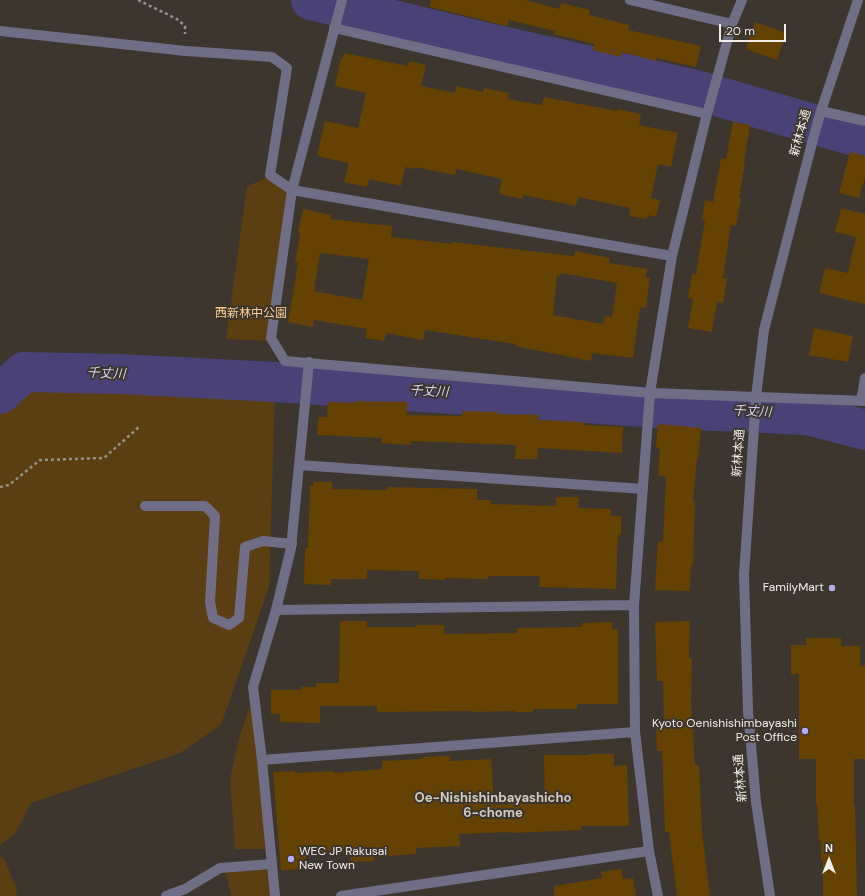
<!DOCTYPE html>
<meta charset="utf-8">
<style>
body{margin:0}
#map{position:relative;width:865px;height:896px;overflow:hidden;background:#3c362e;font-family:"DM Sans",sans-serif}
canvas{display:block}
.north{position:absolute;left:809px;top:840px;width:40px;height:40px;-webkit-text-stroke:3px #3c362e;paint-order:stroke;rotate:0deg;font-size:11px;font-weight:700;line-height:16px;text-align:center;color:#f1ede8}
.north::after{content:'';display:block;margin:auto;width:14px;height:18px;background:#f1ede8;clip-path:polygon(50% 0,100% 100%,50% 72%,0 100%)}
.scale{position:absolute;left:719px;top:24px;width:67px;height:18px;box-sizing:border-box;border:2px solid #f1ede8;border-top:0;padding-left:5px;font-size:12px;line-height:14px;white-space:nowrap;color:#f1ede8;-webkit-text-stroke:3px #3c362e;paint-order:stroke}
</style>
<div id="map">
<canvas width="865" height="896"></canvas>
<div class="north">N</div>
<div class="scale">20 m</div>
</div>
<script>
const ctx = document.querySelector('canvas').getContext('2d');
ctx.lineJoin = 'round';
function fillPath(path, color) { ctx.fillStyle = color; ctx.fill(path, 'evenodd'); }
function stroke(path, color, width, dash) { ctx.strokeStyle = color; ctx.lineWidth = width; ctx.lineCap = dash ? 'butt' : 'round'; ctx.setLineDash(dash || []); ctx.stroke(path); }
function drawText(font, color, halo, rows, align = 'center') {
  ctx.font = font + ' "DM Sans","Noto Sans JP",sans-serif'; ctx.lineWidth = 4; ctx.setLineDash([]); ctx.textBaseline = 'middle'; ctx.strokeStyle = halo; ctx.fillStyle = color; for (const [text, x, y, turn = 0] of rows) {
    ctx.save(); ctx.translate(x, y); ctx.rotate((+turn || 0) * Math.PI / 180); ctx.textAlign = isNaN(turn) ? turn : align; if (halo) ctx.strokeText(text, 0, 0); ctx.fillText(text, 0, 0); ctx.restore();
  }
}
fillPath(new Path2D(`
 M267,178L287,193L269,341L226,339L247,186Z
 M31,383L275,395L269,587L221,725L180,753L31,803L15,834L0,845V411Z
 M253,696L266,849H235L230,778L240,735Z
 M3,856L16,887L17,896H0V858Z
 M269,869L271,896H231L226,872Z`), '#5b3e11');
stroke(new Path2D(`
 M311,0L479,41L696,90L865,139
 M0,394L24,372L119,374L275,382L675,409L807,415L865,430`), '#4a4276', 40);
fillPath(new Path2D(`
 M431,0H525L560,9L561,3L590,10L589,15L629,25L628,30L701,46L696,67L656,58V61L622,52L621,57L593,50L594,44L554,34L555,31L509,20L507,26L430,7Z
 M755,22L786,33L777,60L746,49Z
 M344,53L408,66L409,61L426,65L421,86L455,93L456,86L483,92L484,88L509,93L508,99L542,105L544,97L617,111L618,109L641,114L639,125L678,133L671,167L658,164L651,198L660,200L656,217L648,215L647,219L629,216L630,208L578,197L576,206L523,195L522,199L499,194L502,179L456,169L455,175L415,167L414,169L405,167L401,186L369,179L367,187L344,182L349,163L317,156L325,121L358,128L366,93L335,86L341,58H343Z
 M733,122L750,125L744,162L745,163L739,198H741L736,226L731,225L723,278L727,279L723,303L717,302L712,332L688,328L693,299L688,298L692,274H696L705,220H702L705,200L713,202L721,158L726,159Z
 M850,152L865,156V177L859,198L839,193Z
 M841,208L865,214V304L819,293L825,268L848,273L856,237L835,232Z
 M303,209L331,215L330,219L392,226L391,237L452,244V242L574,256L575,251L610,258L609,263L647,269L646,278H650L646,308L640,307L633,358L592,353L591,361L515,346V344L425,330L423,340L386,333L384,341L365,338L367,329L314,320L313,327L288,322L298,263L295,262L300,234L298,233ZM320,253L369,259L362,300L314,291ZM561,273L617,283L612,317L605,316L603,324L553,315L557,275L560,276Z
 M814,328L853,336L848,362L809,355Z
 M355,401L407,402V415L462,416V411L498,412V414L539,415L538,420L584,422V425L623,427L622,453L538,448L537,459H515L516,445L411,441V445L381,443L382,438L317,435L318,417H327L328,402L355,403Z
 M658,424L701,428L698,459H697L693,501H695L693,565H691L690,591L655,590L658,541L663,542L666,477L658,476L660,448H656Z
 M313,482H332V489L387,490V487L477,489V500H491V504L556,506V497H579L578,508L611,509V516H621V535H618L616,589L539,587L540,576H488V579L445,578V580L419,579V571L367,570V579H331V585L304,584L305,548H308L310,486H313Z
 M340,621H367V627H416V625H444V634L517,633V628L582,627V623L612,622V629H618V704H577V709H533V712H515V711L473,712V711L377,712V706H320V723L280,722V714H271V690H301V687H316V683H339Z
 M690,621L689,658H692L691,704L695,765H699L702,831L710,896H677L669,832H665L662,751H657L656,728H664L663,681H657L655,622Z
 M806,638H841V646H860V666H865V759H854V805H855L857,896H823V860H821V841H819L817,804H816V759H799V674H791V645H806Z
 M589,754H614V766L627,765L629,826H581V830L510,833V832L459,834L460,846L416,848V854L374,857V861L351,862L350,853L306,855L307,869L281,870L273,772L295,771V773L333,771L334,773L382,769V761L423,759V757L450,756V761L491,759L494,805L545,802L544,755H589Z
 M621,869L623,879L633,878L636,896H554V886L602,878L601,872Z`), '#654202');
stroke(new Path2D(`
 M138,0L177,19L185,26V34
 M0,487L9,485L40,460L104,458L140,426`), '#96918b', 2.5, [3, 3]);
stroke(new Path2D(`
 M145,506H205L215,516L210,602L213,618L229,625L239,618L245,547L263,541L292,544`), '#706e87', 10);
stroke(new Path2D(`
 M342,0L292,190L271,338L285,361L650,393L865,401
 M630,0L732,24
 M334,28L707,114
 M0,31L186,51L272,57L287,68L270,175L292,190L672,256
 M821,111L865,121
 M861,401L865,378
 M299,465L643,489
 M276,610L634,605
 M262,760L635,732
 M166,896L185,889L220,868L272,864
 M275,896L262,760L253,687L276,610L291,548L309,362
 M341,896L649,851
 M658,896L649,851L635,732L634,605L650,393L672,256L707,114L732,24L742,0`), '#706e87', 10);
stroke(new Path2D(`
 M770,896L756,802L748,711L744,575L756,397L764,330L812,143L821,111L858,0`), '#706e87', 10);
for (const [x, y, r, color] of [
 [832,588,4,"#b5acf8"],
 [805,731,4,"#b5acf8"],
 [291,859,4,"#b5acf8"]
]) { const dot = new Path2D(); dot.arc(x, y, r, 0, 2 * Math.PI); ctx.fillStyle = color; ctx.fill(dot); stroke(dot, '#3c362e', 1.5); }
drawText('12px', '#f1ede8', '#3c362e', [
 ["新林本通",801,133,-74],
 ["新林本通",739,453,-86],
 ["新林本通",741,778,-95]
]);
drawText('12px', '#f9cc90', '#3c362e', [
 ["西新林中公園",251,314]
]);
drawText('12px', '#f1ede8', '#3c362e', [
 ["FamilyMart",824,588],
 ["Kyoto Oenishishimbayashi",797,724],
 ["Post Office",797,738],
 ["WEC JP Rakusai",299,852,"left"],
 ["New Town",299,866,"left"]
], 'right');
drawText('italic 13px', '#d4d2f3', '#3c362e', [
 ["千丈川",106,374,2],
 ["千丈川",429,392,3],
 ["千丈川",752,412,3]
]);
drawText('bold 13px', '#d1cac0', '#3c362e', [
 ["Oe-Nishishinbayashicho",493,799],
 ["6-chome",493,814]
]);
</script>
